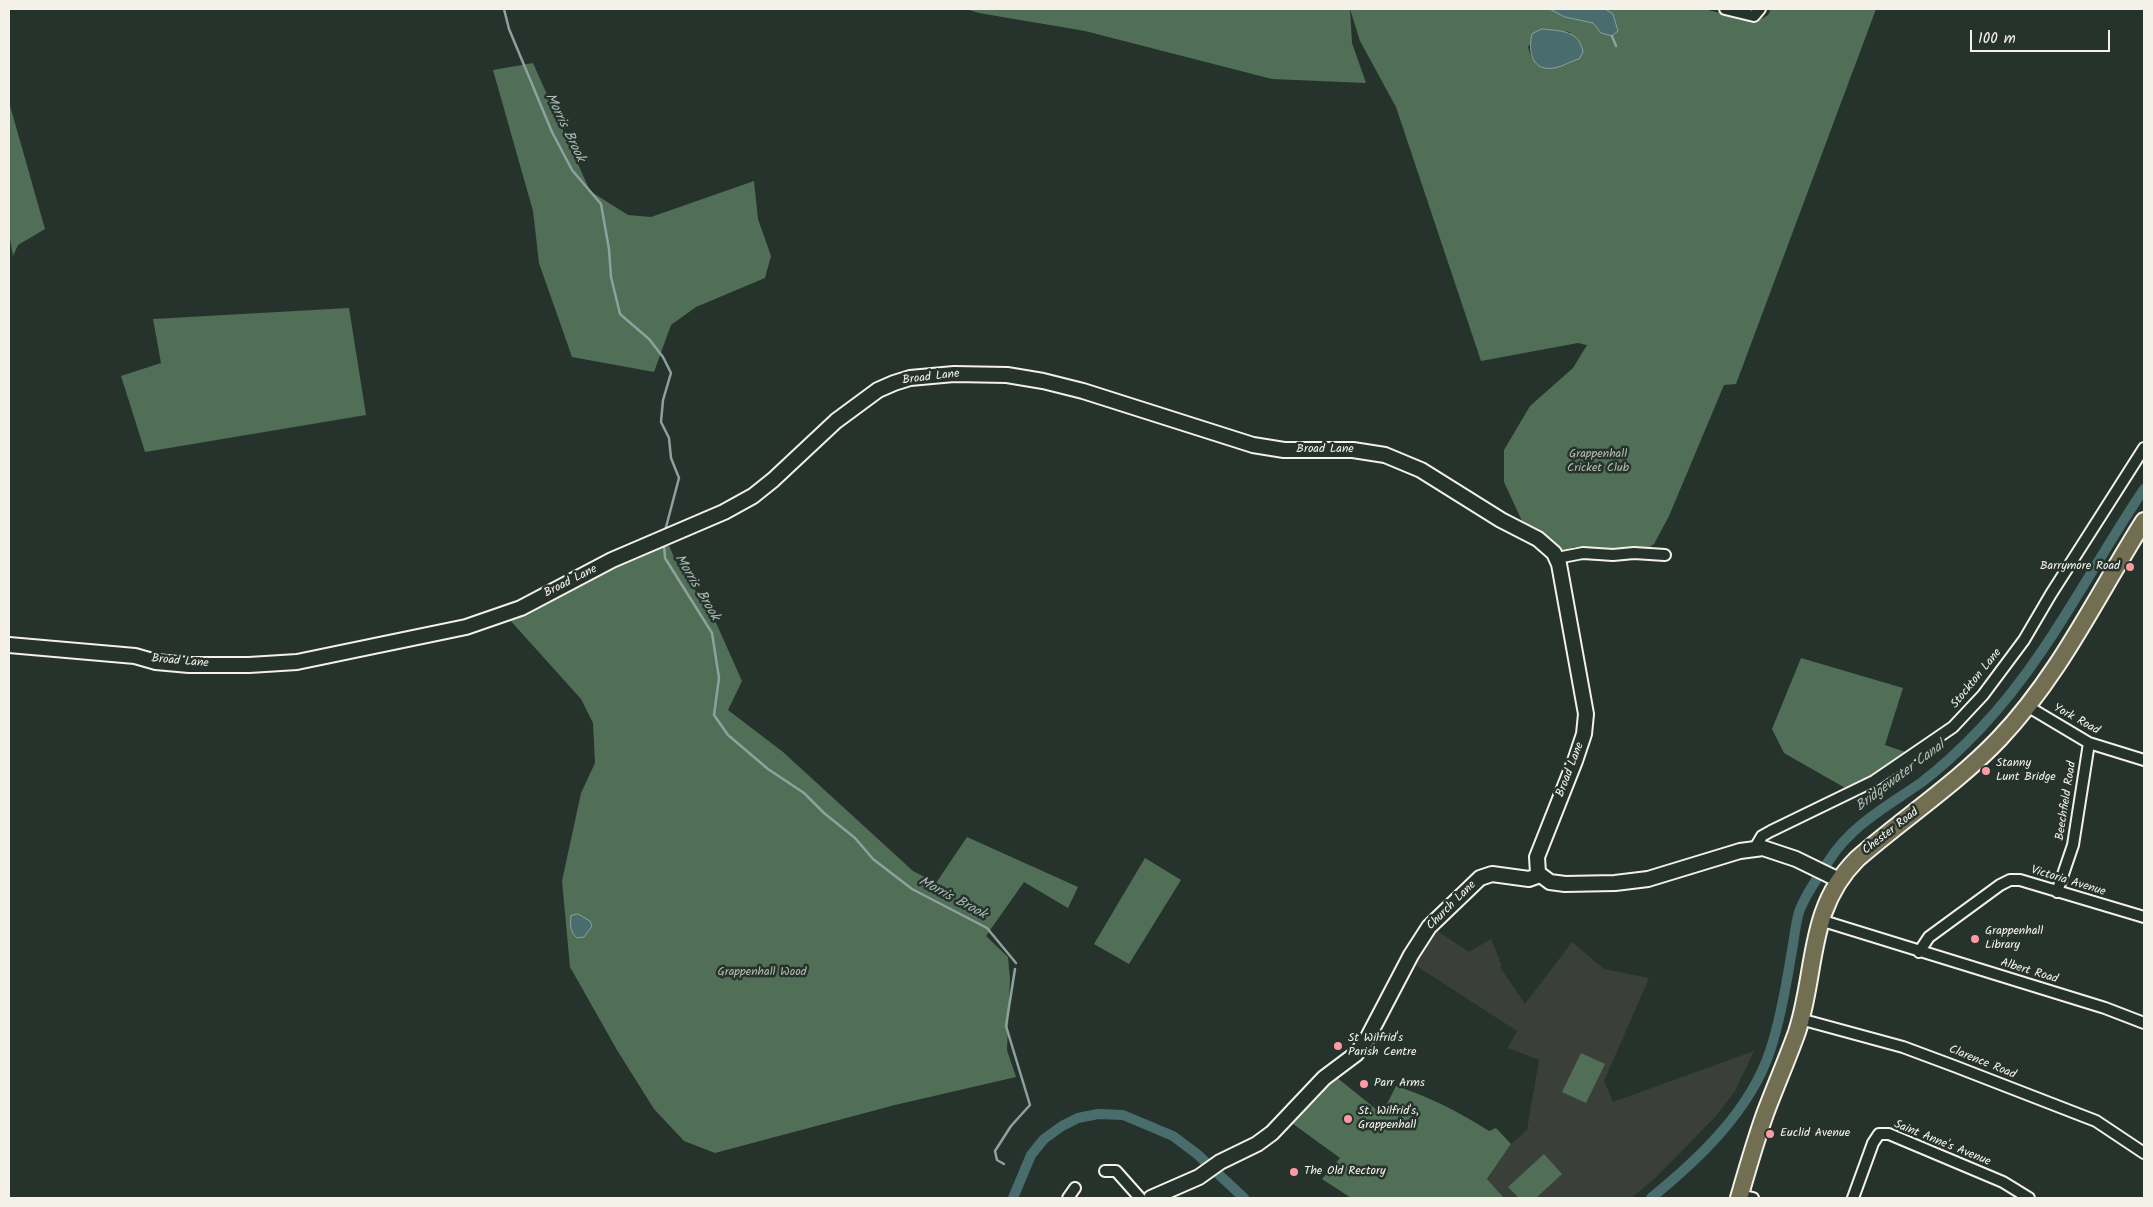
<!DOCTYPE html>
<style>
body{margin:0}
#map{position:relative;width:2153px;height:1207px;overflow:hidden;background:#26332d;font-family:Kalam,sans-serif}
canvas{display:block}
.frame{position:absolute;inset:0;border:10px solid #f4f1e8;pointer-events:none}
.scale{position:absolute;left:1970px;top:30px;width:140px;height:22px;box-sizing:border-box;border:2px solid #f4f1e8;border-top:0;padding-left:6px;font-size:15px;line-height:18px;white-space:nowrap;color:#f4f1e8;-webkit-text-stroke:4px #26332d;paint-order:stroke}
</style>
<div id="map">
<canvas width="2153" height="1207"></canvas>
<div class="frame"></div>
<div class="scale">100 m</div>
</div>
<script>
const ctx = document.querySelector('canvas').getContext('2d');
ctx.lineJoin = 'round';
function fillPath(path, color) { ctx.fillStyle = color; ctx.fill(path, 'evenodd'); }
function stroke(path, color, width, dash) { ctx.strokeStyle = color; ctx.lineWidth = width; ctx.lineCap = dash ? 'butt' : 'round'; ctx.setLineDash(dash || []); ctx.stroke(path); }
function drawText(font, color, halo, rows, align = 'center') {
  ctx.font = font + ' Kalam,sans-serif'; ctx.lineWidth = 5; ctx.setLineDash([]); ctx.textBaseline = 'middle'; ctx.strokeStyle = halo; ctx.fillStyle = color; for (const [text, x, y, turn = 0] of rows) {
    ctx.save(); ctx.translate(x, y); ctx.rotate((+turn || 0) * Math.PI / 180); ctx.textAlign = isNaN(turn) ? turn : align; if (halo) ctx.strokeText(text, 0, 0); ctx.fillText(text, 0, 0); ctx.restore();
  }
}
fillPath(new Path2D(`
 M1433,928L1469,952L1491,939L1502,966L1500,967L1525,1004L1572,942L1604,969L1649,978L1604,1081L1613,1102L1754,1051L1735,1091L1716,1116L1653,1180L1631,1198H1504L1487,1180L1511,1144L1527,1130L1539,1060L1508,1048L1517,1031L1412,963Z`), '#3a4039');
fillPath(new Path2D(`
 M966,9H1350L1352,43L1366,83L1272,79L1085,31L979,13Z
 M1350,9H1550L1566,17L1593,23L1601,33L1612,36L1618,31L1613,14L1605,9H1704L1756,22L1768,15L1771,9H1876L1736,384L1724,385L1669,516L1654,544L1647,549L1574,547L1561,552L1547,538L1522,521L1504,482V450L1530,406L1573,368L1587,345L1578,343L1481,361L1396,107L1360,41ZM1542,29L1570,32L1579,59C1557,64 1536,79 1528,47Z
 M533,63L590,191L628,215L651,217L754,181L758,219L771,256L765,278L696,307L671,325L654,372L572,357L539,263L533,211L493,70Z
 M9,102L45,229L18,245L13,256L9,233Z
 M349,308L366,415L145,452L121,376L161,363L153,319Z
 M667,541L677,564L713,616L742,681L728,710L783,752L913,871L936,883L967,837L1078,887L1068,908L1024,882L986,936L1008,957L1010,979L1007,1050L1016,1077L895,1105L715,1153L684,1141L654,1109L617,1050L570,967L562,881L581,793L595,763L593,723L581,699L509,619Z
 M1801,658L1903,688L1885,745L1908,753L1910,756L1847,789L1784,753L1772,729Z
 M1145,858L1181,880L1129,964L1094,944Z
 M1581,1053L1605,1064L1586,1103L1562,1092Z
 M1335,1076L1382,1114L1396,1086C1430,1097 1459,1112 1489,1131L1496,1128L1511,1144L1487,1179L1504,1198H1351L1322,1179L1340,1158L1289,1121Z
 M1544,1154L1562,1174L1536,1198H1519L1508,1187Z`), '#516e56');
const water = new Path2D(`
 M1550,9H1605L1613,14L1618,31L1612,36L1601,33L1593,23L1565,17Z
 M1542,29C1561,31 1579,30 1583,52L1579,59C1571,61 1562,67 1554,68C1531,72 1528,50 1532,34Z
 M578,914L590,921L592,926L584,937L577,938C570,932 570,925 571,916Z`);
fillPath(water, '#486d6c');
stroke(water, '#8da29e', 1);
stroke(new Path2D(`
 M504,9L509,29L552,132L572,170L601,204L609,249L611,277L620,314L649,339L663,357L671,373L663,400L661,422L669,438L671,458L679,478L665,531
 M1612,36L1616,46
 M664,544L665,558L712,633L719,678L714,715L728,735L768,769L804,793L824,813L855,838L873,859L912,889L987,928L1016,963
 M1004,1164L997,1160L995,1151L1011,1126L1030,1105L1006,1026L1015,969`), '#8da29e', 2.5);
stroke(new Path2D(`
 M1013,1198L1031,1155L1044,1139L1062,1126L1078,1118L1098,1114L1123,1115L1173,1136L1197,1154L1244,1198
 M1651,1198C1699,1159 1750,1111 1770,1051C1780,1021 1786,987 1791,956C1794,941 1795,926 1799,912C1805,895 1818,877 1828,862C1851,825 1888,806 1922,782C1943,766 1963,747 1981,728C2048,657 2090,569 2144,489`), '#486d6c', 10);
const street = new Path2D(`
 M1725,9L1754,16L1760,9
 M1557,558L1583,553L1613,555L1634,553L1665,555
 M2027,706L2089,743L2144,760
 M1755,848L1762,836L1771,831L1874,781L1953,727L1983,695L2024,640L2051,594L2144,448
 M2057,892L2073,845L2089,743
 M1820,920L2105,1008L2144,1023
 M1919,952L1929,937L2000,885L2010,880H2020L2144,917
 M1800,1019L1903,1047L1954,1066L2096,1121L2144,1153
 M1105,1171H1116L1140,1198
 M1740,1195L1753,1198
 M1068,1198L1075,1188
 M1853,1198L1873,1143L1879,1134H1889L2003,1182L2029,1198`);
const secondary = new Path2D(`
 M9,645L135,656L156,662L189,665H249L297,662L466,627L521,608L612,560L724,512L753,496L773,480L836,421L878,390L894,383L910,378L954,374L1007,375L1043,381L1083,391L1253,445L1284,450H1353L1385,455L1421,470L1501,520L1538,539L1554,553L1559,564L1586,714L1584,734L1575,761L1537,857L1538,873L1550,882L1565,884L1615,883L1648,879L1740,851L1763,848L1796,859L1839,880
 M1151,1198L1199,1177L1220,1162L1257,1144L1272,1133L1324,1078L1356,1054L1366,1041L1411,955L1429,927L1480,878L1492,874L1529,879L1540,875`);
const primary = new Path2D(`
 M1739,1198C1747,1170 1755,1142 1765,1114C1775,1087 1787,1060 1797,1032C1817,970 1807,909 1857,859C1904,818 1956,784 1999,739C2060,675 2097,595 2144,521`);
stroke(street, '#f4f1e8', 14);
stroke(secondary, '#f4f1e8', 18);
stroke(primary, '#f4f1e8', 20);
stroke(street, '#26332d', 10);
stroke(secondary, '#26332d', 14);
stroke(primary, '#726e52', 16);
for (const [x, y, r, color] of [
 [2130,567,5,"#ff9aa2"],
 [1986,771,5,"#ff9aa2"],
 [1975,939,5,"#ff9aa2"],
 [1338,1046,5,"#ff9aa2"],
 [1364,1084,5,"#ff9aa2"],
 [1348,1119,5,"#ff9aa2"],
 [1770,1134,5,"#ff9aa2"],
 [1294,1172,5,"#ff9aa2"]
]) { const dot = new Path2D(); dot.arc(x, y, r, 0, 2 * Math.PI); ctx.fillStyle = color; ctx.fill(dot); stroke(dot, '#26332d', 2); }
drawText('12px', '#f4f1e8', '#26332d', [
 ["Broad Lane",931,378,-7],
 ["Broad Lane",1325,450],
 ["Broad Lane",571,582,-27],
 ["Broad Lane",180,662,5],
 ["Stockton Lane",1977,679,-51],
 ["York Road",2076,720,29],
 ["Broad Lane",1571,770,-69],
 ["Beechfield Road",2067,801,-81],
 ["Chester Road",1891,832,-38],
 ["Victoria Avenue",2068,882,17],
 ["Church Lane",1452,906,-45],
 ["Albert Road",2029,972,17],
 ["Clarence Road",1982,1063,22],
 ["Saint Anne's Avenue",1942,1144,22]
]);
drawText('12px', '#b3bdae', '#26332d', [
 ["Grappenhall",1598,455],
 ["Cricket Club",1598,469],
 ["Grappenhall Wood",762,973]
]);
drawText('12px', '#f4f1e8', '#26332d', [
 ["Barrymore Road",2120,567,"right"],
 ["Stanny",1996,764],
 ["Lunt Bridge",1996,778],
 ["Grappenhall",1985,932],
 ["Library",1985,946],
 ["St Wilfrid's",1348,1039],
 ["Parish Centre",1348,1053],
 ["Parr Arms",1374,1084],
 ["St. Wilfrid's,",1358,1112],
 ["Grappenhall",1358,1126],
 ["Euclid Avenue",1780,1134],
 ["The Old Rectory",1304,1172]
], 'left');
drawText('italic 14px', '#afbcb6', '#26332d', [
 ["Morris Brook",564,128,64],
 ["Morris Brook",696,588,59],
 ["Bridgewater Canal",1901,777,-37],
 ["Morris Brook",952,899,28]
]);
</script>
